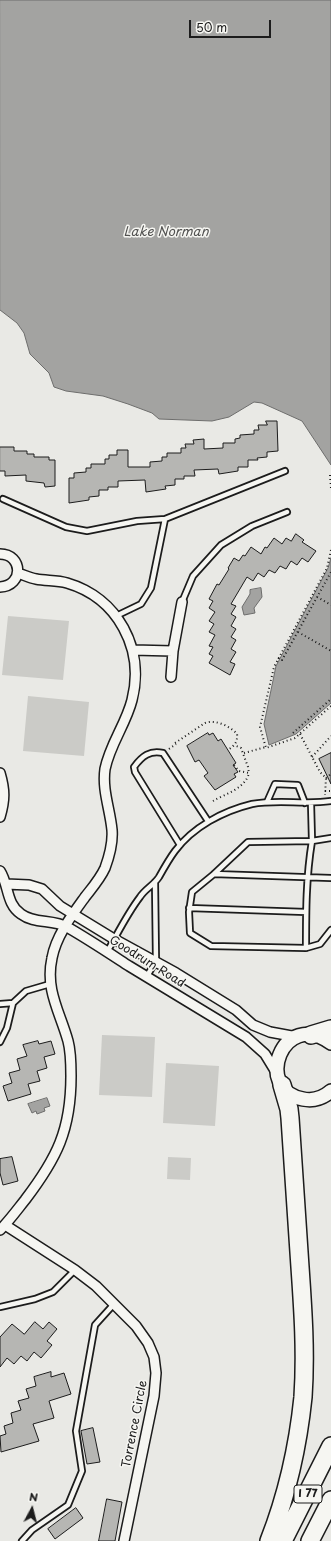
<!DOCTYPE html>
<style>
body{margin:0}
#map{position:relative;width:331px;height:1541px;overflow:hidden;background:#e9e9e5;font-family:"Playpen Sans",sans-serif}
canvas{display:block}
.north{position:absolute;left:12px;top:1489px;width:40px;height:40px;-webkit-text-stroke:3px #f6f6f2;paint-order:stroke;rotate:7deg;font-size:11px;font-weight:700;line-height:16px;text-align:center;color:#1c1c1c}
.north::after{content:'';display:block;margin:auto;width:14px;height:18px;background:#1c1c1c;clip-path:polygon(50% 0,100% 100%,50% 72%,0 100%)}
.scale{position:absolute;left:189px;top:20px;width:82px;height:18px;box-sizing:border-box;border:2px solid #1c1c1c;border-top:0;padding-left:5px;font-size:12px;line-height:14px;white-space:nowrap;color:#1c1c1c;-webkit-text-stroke:3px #f6f6f2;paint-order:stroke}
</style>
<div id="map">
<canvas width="331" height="1541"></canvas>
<div class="north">N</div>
<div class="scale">50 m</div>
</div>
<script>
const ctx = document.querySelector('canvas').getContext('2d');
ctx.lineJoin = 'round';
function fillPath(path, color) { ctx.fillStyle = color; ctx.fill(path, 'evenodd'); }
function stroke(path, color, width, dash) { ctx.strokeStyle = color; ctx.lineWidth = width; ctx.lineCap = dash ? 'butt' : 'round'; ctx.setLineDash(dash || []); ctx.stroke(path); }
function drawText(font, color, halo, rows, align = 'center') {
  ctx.font = font + ' "Playpen Sans",sans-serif'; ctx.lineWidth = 3; ctx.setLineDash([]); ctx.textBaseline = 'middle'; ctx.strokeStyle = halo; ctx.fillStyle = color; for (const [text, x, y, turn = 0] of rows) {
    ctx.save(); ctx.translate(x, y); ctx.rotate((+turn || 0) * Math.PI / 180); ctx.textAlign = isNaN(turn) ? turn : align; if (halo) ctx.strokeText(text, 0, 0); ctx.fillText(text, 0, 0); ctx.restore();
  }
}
fillPath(new Path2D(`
 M8,616L69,621L63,680L2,675Z
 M28,696L89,702L84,756L23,751Z
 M102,1035L155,1037L152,1097L99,1095Z
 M166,1063L219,1066L215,1126L163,1123Z
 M168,1157L191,1158L190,1180L167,1179Z`), '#cbcbc7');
const water = new Path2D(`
 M0,0H331V465L302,421L262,403L254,402L229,417L212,421L159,419L152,413L128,404L103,396L66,391L54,387L49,373L30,354L24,333L17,323L0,310Z
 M331,558V703L296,734L269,745L264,724L276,666L328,568Z
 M261,588L262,597L254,608L255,613L244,615L242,607L250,594V590Z
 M47,1098L50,1106L44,1108L45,1111L37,1114L36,1111L32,1113L28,1104Z`);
fillPath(water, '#a3a3a1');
stroke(water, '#6d6d6c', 1);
const building = new Path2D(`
 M266,421H277L278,451L267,452V457L257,458L258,460H248V467H238V471L219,474L218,469L194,470L195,476H184V479H175V485L165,486L166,489L146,492L145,480L118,481V487H108V490H99V496L89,497V500L69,503V478H74V473L86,472V468H91V464H105V459H109V455H117V450H128V467H150V462L162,461V457H167V453H181V448H186L185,444H194L193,440L204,439V449L223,448V443H235V439L240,438V435L254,434V430H259L258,425H267Z
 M0,447H14V451H27V454H34V457H49V460H55V486L45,487L44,483L26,481V475L5,476V471H0Z
 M296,534L304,540L302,542L316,551L308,562L302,558L297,565L291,561L286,569L280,566L275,573L269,570L264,577L258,573L253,581L247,577L231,604L236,606L231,614L236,617L231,626L236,629L231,637L236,640L231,649L236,652L230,662L235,664L230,675L209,663L213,656L209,654L213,647L209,646L215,635L209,632L214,624L209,621L215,612L209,608L213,601L209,599L217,584L219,585L229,569L228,568L234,558L239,561L243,555L245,556L251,547L261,554L265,547L267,548L274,538L282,544L286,538L291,541Z
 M208,733L209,735L213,733L218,741L221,739L236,763L233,765L238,772L234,774L236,777L215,790L204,776L208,773L199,760L195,762L187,746Z
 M331,753V784L319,759Z
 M38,1041L39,1044L51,1041L55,1054L44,1057L47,1068L37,1071L40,1081L28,1084L31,1094L8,1101L3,1086L12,1083L9,1073L20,1070L17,1059L27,1056L23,1045Z
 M12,1157L18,1181L3,1185L0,1173V1159Z
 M35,1322L43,1329L49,1322L57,1329L47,1341L52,1345L41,1358L34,1352L27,1361L21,1356L14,1364L7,1358L0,1367V1337L12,1324L24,1334Z
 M51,1372V1377L64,1373L71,1394L49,1401L54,1418L33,1424L39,1441L1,1452L0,1436L6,1434L4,1426L13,1423L11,1413L21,1410L18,1401L29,1398L26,1389L36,1386L34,1377Z
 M93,1428L100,1462L87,1464L81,1431Z
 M107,1499L122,1502L115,1541H99Z
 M76,1508L83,1518L55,1539L48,1529Z`);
fillPath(building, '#b6b6b3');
stroke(building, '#1c1c1c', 1);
const lane = new Path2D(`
 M3,499L66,527L87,531L137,521L165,519
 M182,602L193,576L221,545L252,526L287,512
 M116,616L141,604L151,588L165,519L285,471
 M267,802L275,784L298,785L305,803
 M311,803L312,841L331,838
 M312,841C306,877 306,912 306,948L211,946L190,933L189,912L192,892L214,874L248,842Z
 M180,845L135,772L134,767C142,756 150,750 163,753L208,821
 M214,874L331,878
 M189,908L306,912
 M306,948L320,944L331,930
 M107,952C118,933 127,914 140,897C145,889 154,885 159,877C164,868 169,859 175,851C193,827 223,811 252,804C278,799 305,805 331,801
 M147,976L156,961L155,882
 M0,1004L13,1003
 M0,1042L7,1028L13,1003L26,991L50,984
 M0,1307L35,1299L53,1292L75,1270
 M22,1541L32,1530L68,1505L82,1471L76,1431L95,1325L114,1304`);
const street = new Path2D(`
 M0,554C23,554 24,586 0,587
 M133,650L173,651L171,677
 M173,651L182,602
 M0,773C5,790 5,800 0,817
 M0,871C9,885 6,904 21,914C34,924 53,919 67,927C88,939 109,953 129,966C168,990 207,1013 246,1037L265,1054L276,1072
 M6,884L29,885L42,889L60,906L114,939L176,973L236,1010L253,1025L270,1032L297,1037
 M5,1225L75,1270L96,1286L136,1326L148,1343L154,1357L156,1373L154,1396L124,1541
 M0,1230C9,1221 17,1210 25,1200C57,1158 71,1130 71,1076C71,1064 71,1052 68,1041C60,1012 45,990 52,958C56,936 72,915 85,897C92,888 100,879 105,868C109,857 113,842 112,830C110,809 102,790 105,769C110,744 126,724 132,700C145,649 118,598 67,583C57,580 46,581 36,579C30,578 24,575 18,573`);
const secondary = new Path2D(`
 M331,1043C282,1008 253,1090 303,1099C313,1101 323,1098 331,1091`);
const highway = new Path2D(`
 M311,1035L331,1029
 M269,1541C287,1495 298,1446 303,1397C306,1353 303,1310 300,1267C297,1217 293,1168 290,1118L289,1109L282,1085
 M283,1541L331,1446
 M310,1541L331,1500`);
stroke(lane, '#1c1c1c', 8);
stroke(street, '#1c1c1c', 12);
stroke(secondary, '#1c1c1c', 16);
stroke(highway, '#1c1c1c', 20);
stroke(new Path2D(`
 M330,475L331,488
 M331,550L327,568L274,667L260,727L266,748L295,738L331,706
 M317,597L331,605
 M298,632L331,651
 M278,658L282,660L331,572
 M293,733L331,699
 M300,734L320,772L326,778L325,795
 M175,743L205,723C215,719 230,726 237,734C238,742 234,746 228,750
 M169,749L176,744
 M244,753L266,747
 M312,757L331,736
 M234,765L239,771L249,773L248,767L241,748L234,745
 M326,778L331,774
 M325,791H331
 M213,801C225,794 245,789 249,773`), '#1c1c1c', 2, [1, 3]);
stroke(lane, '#f6f6f2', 4.5);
stroke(street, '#f6f6f2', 9);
stroke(secondary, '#f6f6f2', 13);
stroke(highway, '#f6f6f2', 17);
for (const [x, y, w] of [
 [308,1494,28]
]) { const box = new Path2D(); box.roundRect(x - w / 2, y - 9, w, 18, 3); ctx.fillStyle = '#f6f6f2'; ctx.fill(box); stroke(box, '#1c1c1c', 1); }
drawText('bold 11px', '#1c1c1c', null, [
 ["I 77",308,1494]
]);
drawText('12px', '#1c1c1c', '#f6f6f2', [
 ["Goodrum Road",147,962,32],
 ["Torrence Circle",135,1424,-79]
]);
drawText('italic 13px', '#525251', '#f6f6f2', [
 ["Lake Norman",166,232]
]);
</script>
